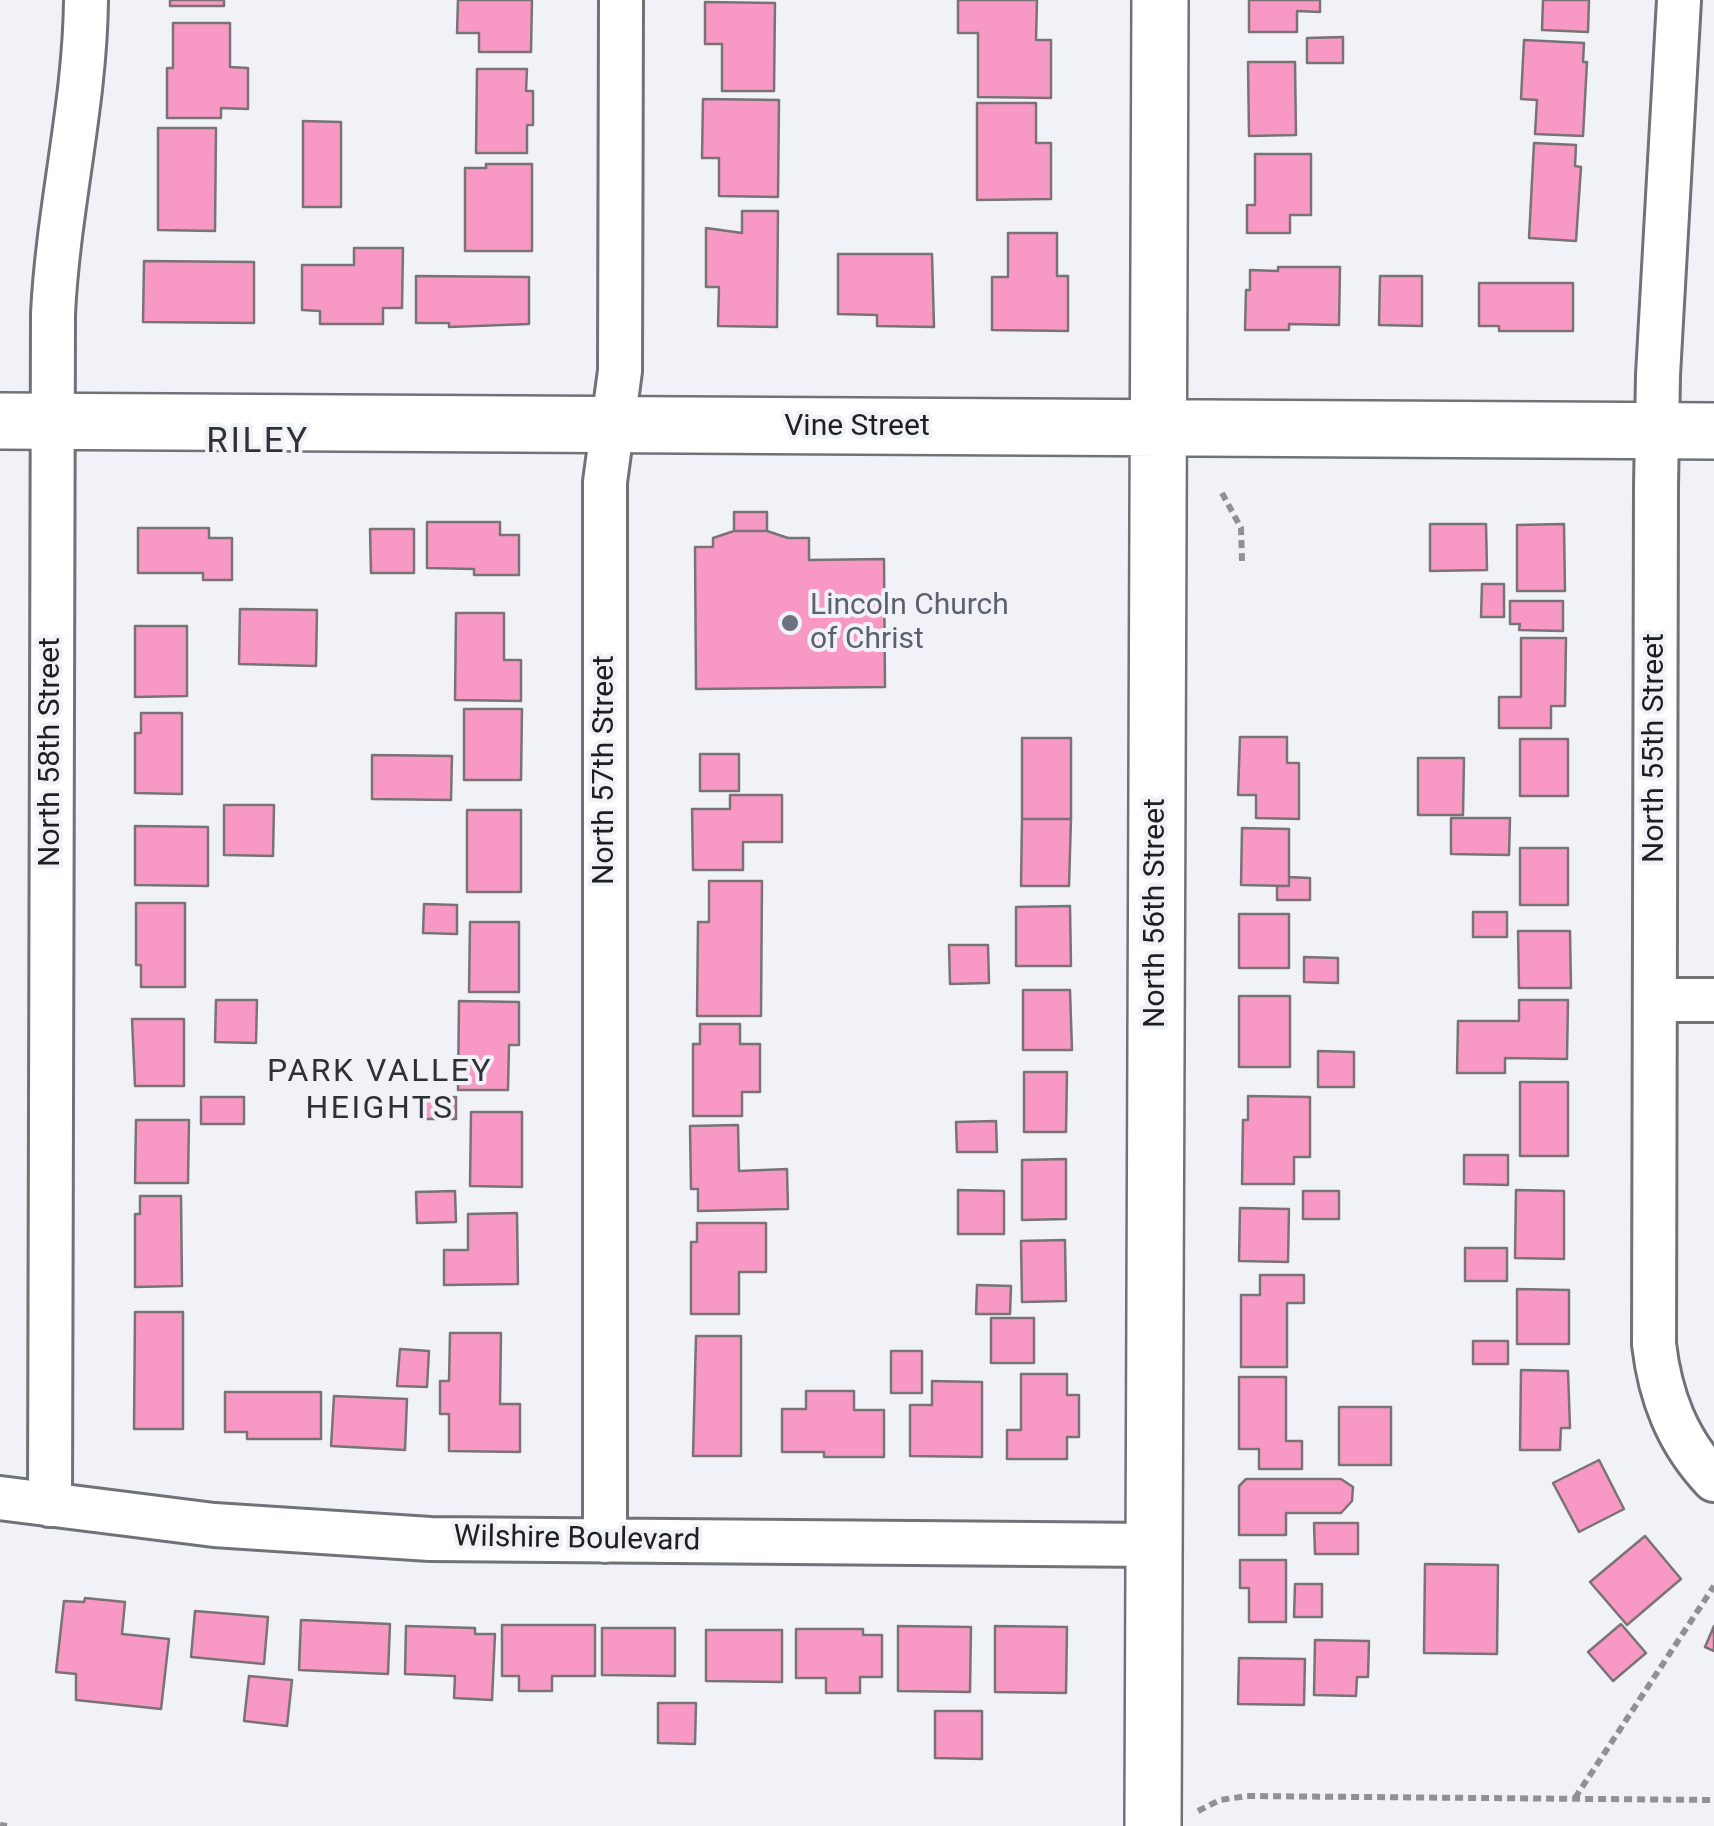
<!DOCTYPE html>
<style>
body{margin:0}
canvas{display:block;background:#f1f2f8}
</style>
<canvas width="1714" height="1826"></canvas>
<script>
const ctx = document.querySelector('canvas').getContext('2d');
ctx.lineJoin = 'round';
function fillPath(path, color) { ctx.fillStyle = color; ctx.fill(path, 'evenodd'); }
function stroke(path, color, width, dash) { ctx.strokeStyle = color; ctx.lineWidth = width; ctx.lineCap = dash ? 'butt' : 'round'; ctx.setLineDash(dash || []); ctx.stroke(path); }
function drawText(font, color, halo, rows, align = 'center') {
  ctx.font = font + ' Roboto,sans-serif'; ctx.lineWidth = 8; ctx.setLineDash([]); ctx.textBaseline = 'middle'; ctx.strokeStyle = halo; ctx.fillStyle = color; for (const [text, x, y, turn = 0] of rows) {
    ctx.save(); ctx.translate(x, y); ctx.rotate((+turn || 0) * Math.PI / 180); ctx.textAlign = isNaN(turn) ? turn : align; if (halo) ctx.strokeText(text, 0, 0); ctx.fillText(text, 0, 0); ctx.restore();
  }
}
const building = new Path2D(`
 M170,0H224V6H170Z
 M458,0H532L531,52H479V33H457Z
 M958,0H1037L1036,40H1051V98L978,97V33H958Z
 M1249,0H1320V12L1297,11V32H1249Z
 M1543,0H1589L1588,32L1542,30Z
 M705,2L775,3L774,91H722V44H705Z
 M173,23H230V67L248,68V109L221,108V118H167V68H173Z
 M1343,37V63H1307V38Z
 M1524,40L1584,43L1583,62H1587L1583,136L1535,134L1537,100L1521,99Z
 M1248,62H1295L1296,135L1249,136Z
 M477,69H527L526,91H533V125H527V153H476Z
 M703,99L779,100L778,197L719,196V158H702Z
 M977,103H1036V143H1051V199L977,200Z
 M303,121L341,122V207H303Z
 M158,128H216L215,231L158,230Z
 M1534,143L1576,145L1575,166L1581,167L1576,241L1529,238Z
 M1255,154H1311V215H1290V233H1247V205H1255Z
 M486,164H532V251H465V168H486Z
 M742,211H778L777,327L718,326L719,287H706V228L742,233Z
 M1008,233H1057V276H1068V331L992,330V277H1008Z
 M354,248H403L402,308H383V324H320V311L302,310V265H354Z
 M838,254H932L934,327L877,326V315L838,314Z
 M144,261L254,262V323L143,322Z
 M1278,267H1340L1339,325L1289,324V330H1245L1246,290H1250V270L1278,271Z
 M416,276L529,277V324L449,327V323H416Z
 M1380,276H1422V326L1379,325Z
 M1479,283H1573V331H1499V326H1479Z
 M734,512H767V531H734Z
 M427,522H500V535H519V575H474V569L427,568Z
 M1430,524H1486L1487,570L1430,571Z
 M1564,524L1565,591H1517V525Z
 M138,528H209V538H232V580H203V573H138Z
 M370,529H414V573H371Z
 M734,531H767L788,538H809V560L884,559L885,687L696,689L695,547H713V538Z
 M1482,584H1504V617H1481Z
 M1510,601H1563V631L1519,630L1520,624H1510Z
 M240,609L317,610L316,666L239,664Z
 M456,613H504V660H521V701L455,700Z
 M135,626H187V696L135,697Z
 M1521,638H1566L1565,706H1551V728H1499V697H1521Z
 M464,709H522L521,780H464Z
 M141,713H182V794L135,793V733H141Z
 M1240,737H1287V763H1299V819L1256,818V795H1238Z
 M1022,738H1071V819H1022Z
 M1520,739H1568V796H1520Z
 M700,754H739V791H700Z
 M372,755L452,756L451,800L372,799Z
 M1418,758H1464L1463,815H1418Z
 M730,795H782V842H743V870H693L692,809H730Z
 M224,805H274L273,856L224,855Z
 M467,810H521V892H467Z
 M1451,818H1510L1509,855L1451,854Z
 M1022,819H1071L1069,886H1021Z
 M135,826L208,827V886L135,885Z
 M1242,828L1289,829V886L1241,885Z
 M1520,848H1568V905H1520Z
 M1289,877L1310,878V900H1277V886H1289Z
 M709,881H762L761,1016H697L698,922H709Z
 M136,903H185V987H141V965H136Z
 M424,904L457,905V934L423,933Z
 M1070,906L1071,966H1016V907Z
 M1473,912H1507V937H1473Z
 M1239,914H1289V968H1239Z
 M470,922H519V992H469Z
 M1518,931H1570L1571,988H1519Z
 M949,945H988L989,983L950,984Z
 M1304,957L1338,958V983L1304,982Z
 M1023,990H1070L1072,1050H1023Z
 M1239,996H1290V1067H1239Z
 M216,1000H257L256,1043L215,1042Z
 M1519,1000H1568L1567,1059L1505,1058V1073H1457L1458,1021H1519Z
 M459,1001L519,1002V1045H509L508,1090H458Z
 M132,1019H184V1086H135Z
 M700,1024H740V1044H760V1092H742V1116H693V1044H700Z
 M1318,1051L1354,1052V1087H1318Z
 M1024,1072H1067L1066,1132H1024Z
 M1520,1082H1568V1156H1520Z
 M1248,1096L1310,1097V1157H1294V1184H1242L1243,1120H1248Z
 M201,1097H244V1124H201Z
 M456,1097V1119H419L418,1098Z
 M471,1112H522V1187L470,1186Z
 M136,1120H189L188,1183H135Z
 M996,1121L997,1152H957L956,1122Z
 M738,1125L739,1171L787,1169L788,1209L698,1211V1189H691L690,1126Z
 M1464,1155H1508V1185L1464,1184Z
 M1066,1159V1219L1022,1220V1160Z
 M958,1190L1004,1191V1234H958Z
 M1516,1190L1564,1191V1259L1515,1258Z
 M455,1191L456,1222L417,1223L416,1192Z
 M1303,1191H1339V1219H1303Z
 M140,1196H181L182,1286L135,1287V1214H140Z
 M1240,1208L1289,1209L1288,1262L1239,1261Z
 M517,1213L518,1284L444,1285V1250H468V1214Z
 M697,1223H766V1272H739V1314H691V1242H697Z
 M1065,1240L1066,1301L1022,1302L1021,1241Z
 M1465,1248H1507V1281H1465Z
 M1260,1275H1304V1303H1287V1367H1241V1295H1260Z
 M977,1285L1011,1286L1010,1314H976Z
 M1517,1289L1569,1290V1344H1517Z
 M135,1312H183V1429H134Z
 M991,1318H1034V1363H991Z
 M450,1333H501L500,1404H520V1452L449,1451V1414H440V1381H449Z
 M696,1336H741V1456H693Z
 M1473,1341H1508V1364H1473Z
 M400,1349L429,1351L427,1387L397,1386Z
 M891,1351H922V1393H891Z
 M1521,1370L1568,1371L1570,1428H1561L1560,1450H1520Z
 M1021,1374H1067V1395H1079V1437H1067V1459H1007V1430H1021Z
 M1239,1377H1286V1441H1302V1469H1259V1449H1239Z
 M932,1381L982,1382V1457L910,1456V1405H932Z
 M806,1391H854V1410H884V1457H824V1452H782V1409H806Z
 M225,1392H321V1439H247V1432H225Z
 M334,1396L407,1399L405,1450L331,1446Z
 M1339,1407H1391V1465H1339Z
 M1599,1460L1624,1509L1579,1532L1553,1483Z
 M1246,1479H1341L1353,1487L1352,1501L1341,1513H1286V1535H1239V1486Z
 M1314,1523H1358V1554H1315Z
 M1645,1536L1681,1579L1627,1625L1590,1582Z
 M1240,1560H1286V1622H1249V1588H1240Z
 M1425,1564L1498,1565L1497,1654L1424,1653Z
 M1295,1584H1322V1617H1294Z
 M85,1598L125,1602L122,1634L169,1639L161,1709L76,1700V1674L56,1672L64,1601L84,1602Z
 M195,1611L268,1617L264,1664L191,1657Z
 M301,1620L390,1624L388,1674L299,1670Z
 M1621,1624L1646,1653L1613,1681L1588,1652Z
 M502,1625H595V1676H552V1691H519V1676H502Z
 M406,1626L475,1628V1634H495L492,1700L454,1698L455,1676L405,1674Z
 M898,1626L971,1627L970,1692L898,1691Z
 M995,1626L1067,1627L1066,1693L995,1692Z
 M1714,1626V1651L1705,1647Z
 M602,1628H675V1676L602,1675Z
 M796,1629H863V1635H882V1677H860V1693H826V1678H796Z
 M706,1630H782V1682L706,1681Z
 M1315,1640L1369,1641L1368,1677H1357L1356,1696L1314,1695Z
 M1239,1658L1305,1659L1304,1705L1238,1704Z
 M249,1676L292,1680L287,1726L244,1721Z
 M658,1703H696L695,1744L658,1743Z
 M935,1711H982V1759L935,1758Z`);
fillPath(building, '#f898c5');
stroke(building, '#797375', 2.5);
const minor = new Path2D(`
 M1679,0L1658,375L1656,487L1654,1344C1660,1396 1677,1441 1714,1480
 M1655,1000H1714
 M0,1498L214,1525L430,1539L1155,1545
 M50,1505L53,314C58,209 85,105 86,0
 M605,1541V482L620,371L621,0`);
const secondary = new Path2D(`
 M0,421L1714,431
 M1153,1826L1160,0`);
stroke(minor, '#707277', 48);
stroke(secondary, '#707277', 60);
stroke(new Path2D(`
 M1222,493L1241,528L1242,561
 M1575,1798L1714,1586
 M1198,1811L1220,1800L1247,1796L1714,1800
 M0,1825L7,1826`), '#909195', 6, [8, 5]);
stroke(minor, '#fff', 42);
stroke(secondary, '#fff', 55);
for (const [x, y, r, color] of [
 [790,623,10,"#6b7280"]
]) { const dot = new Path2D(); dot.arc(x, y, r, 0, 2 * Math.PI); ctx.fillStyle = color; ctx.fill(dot); stroke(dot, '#f1f2f8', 4); }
drawText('30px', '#1e1f21', '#f1f2f8', [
 ["Vine Street",857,427],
 ["North 55th Street",1655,748,-90],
 ["North 58th Street",51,752,-90],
 ["North 57th Street",605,770,-90],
 ["North 56th Street",1156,913,-90],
 ["Wilshire Boulevard",577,1540,1]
]);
drawText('30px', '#5b616d', '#f1f2f8', [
 ["Lincoln Church",810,606],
 ["of Christ",810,640]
], 'left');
ctx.letterSpacing = '2.5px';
drawText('32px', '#303136', '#f1f2f8', [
 ["PARK VALLEY",380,1073],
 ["HEIGHTS",380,1110]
]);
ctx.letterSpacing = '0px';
ctx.letterSpacing = '2.5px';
drawText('35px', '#303136', '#f1f2f8', [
 ["RILEY",258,443]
]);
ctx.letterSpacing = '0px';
</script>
